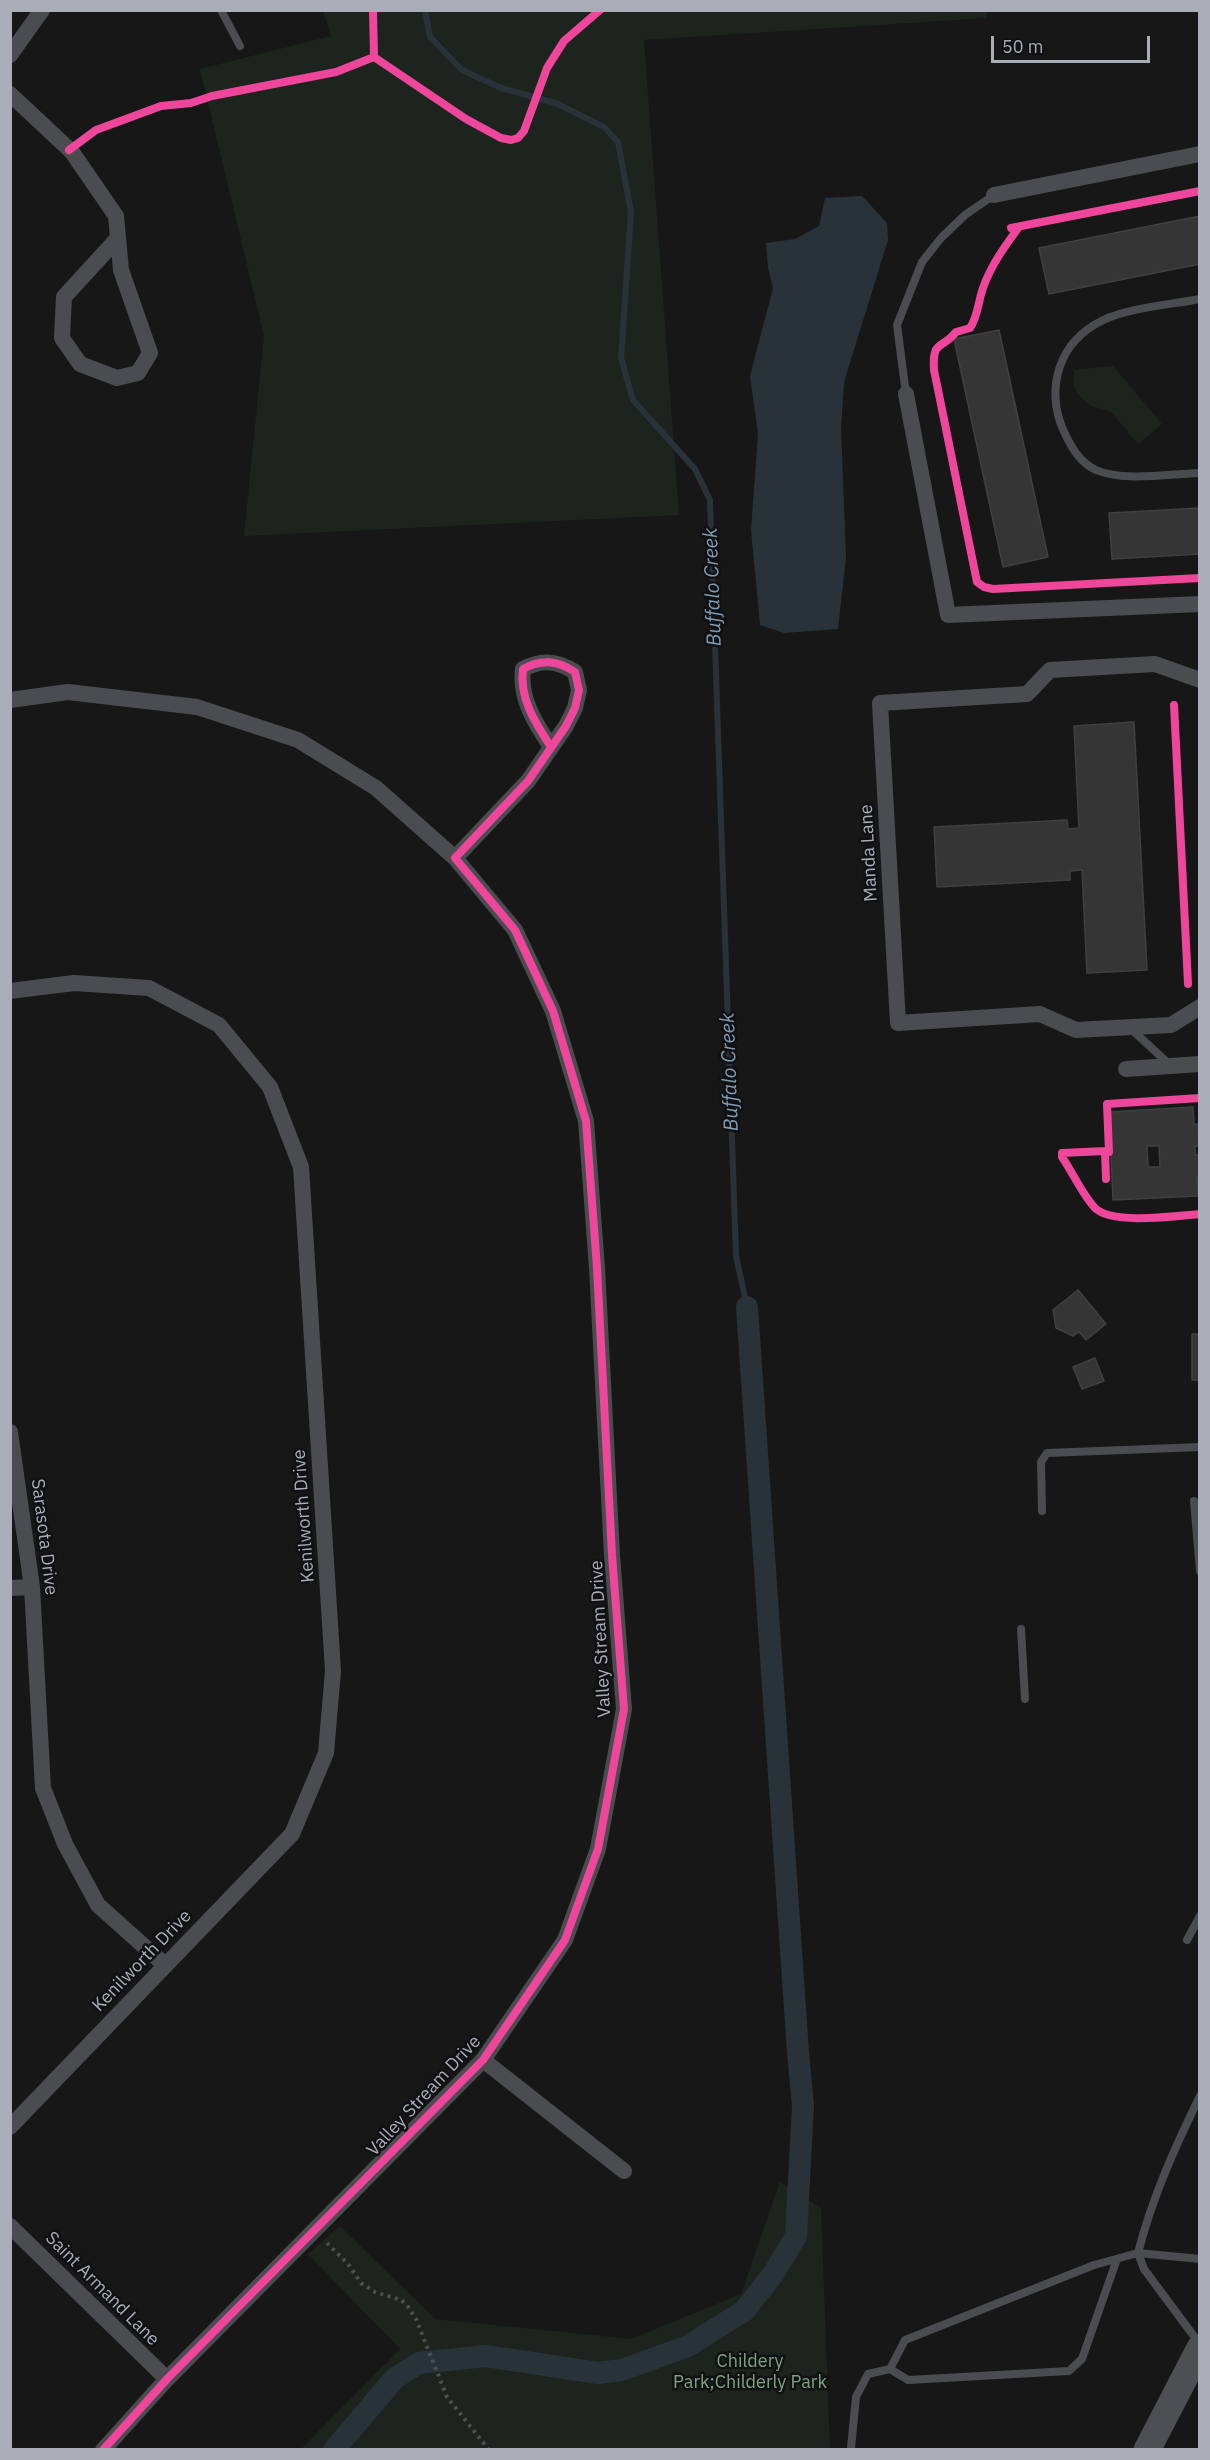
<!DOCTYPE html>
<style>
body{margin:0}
#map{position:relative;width:1210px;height:2460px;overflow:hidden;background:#171717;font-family:"IBM Plex Sans",sans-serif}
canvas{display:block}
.frame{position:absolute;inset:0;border:12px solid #a8adb8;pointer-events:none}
.scale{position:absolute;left:991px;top:36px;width:159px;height:27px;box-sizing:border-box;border:3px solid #a8adb8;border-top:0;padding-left:8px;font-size:18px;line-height:21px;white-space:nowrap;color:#a8adb8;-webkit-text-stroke:4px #111113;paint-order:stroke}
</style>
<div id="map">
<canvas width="1210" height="2460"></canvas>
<div class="frame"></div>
<div class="scale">50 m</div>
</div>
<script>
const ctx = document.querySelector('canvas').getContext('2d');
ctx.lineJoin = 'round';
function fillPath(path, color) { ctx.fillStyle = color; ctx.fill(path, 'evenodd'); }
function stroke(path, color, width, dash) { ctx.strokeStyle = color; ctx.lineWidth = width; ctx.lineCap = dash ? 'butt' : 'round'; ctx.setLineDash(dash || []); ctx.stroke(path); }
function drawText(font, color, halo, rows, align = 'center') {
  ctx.font = font + ' "IBM Plex Sans",sans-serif'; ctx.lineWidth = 5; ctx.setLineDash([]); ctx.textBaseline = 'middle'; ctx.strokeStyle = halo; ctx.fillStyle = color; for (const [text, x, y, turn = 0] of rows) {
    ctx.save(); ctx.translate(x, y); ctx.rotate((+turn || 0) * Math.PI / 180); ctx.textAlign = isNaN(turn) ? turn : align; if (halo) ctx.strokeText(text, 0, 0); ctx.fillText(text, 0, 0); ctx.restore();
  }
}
fillPath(new Path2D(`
 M323,11L987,10V18L644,40L679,515L244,536L264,336L200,69L331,36Z
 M1113,366L1162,424L1138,444L1111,412L1091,406L1077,394L1074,385V370Z
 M780,2182L821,2208L830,2449H301L400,2349L308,2254L340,2226L435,2319L631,2339L741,2294Z`), '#1d241e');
fillPath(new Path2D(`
 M862,196L887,223L888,240L844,382L841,428L846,558L838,629L784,633L760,625L751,530L758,434L750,376L773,288L768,268L766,243L795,239L819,226L825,198Z`), '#2a3239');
stroke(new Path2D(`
 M425,10L430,37L462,70L501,88L556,103L604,127L618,142L631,212L621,358L633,400L695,469L710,500L736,1256L747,1307`), '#2a3239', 6);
stroke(new Path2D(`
 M334,2450L395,2378L419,2363L486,2356L598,2373L622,2370L688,2346L744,2311L774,2273L796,2236L803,2106L798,2052L747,1307`), '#2a3239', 22);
const building = new Path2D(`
 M1200,216V264L1049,294L1039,248Z
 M999,330L1048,557L1003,567L954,339Z
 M1200,508V554L1112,559L1109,513Z
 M1134,722L1147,970L1087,973L1082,870L1070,871V880L937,887L934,827L1067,820L1068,829L1079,828L1074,726Z
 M1193,1107L1194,1124H1198L1199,1146H1195V1155H1199L1200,1165V1177H1197L1198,1196L1113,1200L1109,1112ZM1147,1146H1159L1160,1167H1148Z
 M1078,1290L1106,1324L1086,1340L1079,1332L1073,1336L1056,1328L1053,1310Z
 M1192,1334H1200V1380H1192Z
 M1095,1358L1104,1381L1082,1389L1073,1367Z`);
fillPath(building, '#353536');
stroke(building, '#3f4043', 1.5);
stroke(new Path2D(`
 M327,2243L348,2264L361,2283L375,2292L401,2300L407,2305L416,2319L447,2397L489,2450`), '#4d4e52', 4, [3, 4.5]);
stroke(new Path2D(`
 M221,10L240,46
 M1200,299C1169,305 1120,308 1094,325C1054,350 1046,396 1066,436C1073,450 1081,463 1096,470C1123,482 1169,474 1200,473
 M906,394L897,325L922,262L941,238L965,215L994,195
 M1129,1027L1170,1065
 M1194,1501L1200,1571
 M1042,1511L1041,1462L1047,1453L1200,1447
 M1021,1629L1025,1699
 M1187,1940L1200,1916
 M1117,2259L1082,2359L1069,2371L908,2380L890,2369L905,2340L1094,2265L1138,2253C1152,2198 1175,2147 1200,2096
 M1199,2343L1144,2269L1138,2253L1200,2259
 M851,2448L856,2397L868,2374L890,2369`), '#4b4c50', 8);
stroke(new Path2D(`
 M10,55L42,10
 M10,94L72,152L116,216L121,270L150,353L138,373L117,378L80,364L62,338L64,297L118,238
 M994,195L1200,154
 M906,394L948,615L1200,604
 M1200,680L1155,664L1050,670L1027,694L880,703L898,1023L1040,1014L1076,1030L1171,1025L1200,1007
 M10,700L68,692L197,707L298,740L376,788L455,858
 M10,991L74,983L149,988L219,1025L270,1087L301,1167L333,1671L326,1753L292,1834L10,2127
 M1126,1069L1200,1064
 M10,1432L32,1587L43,1788L65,1844L98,1905L165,1965
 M10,1588L32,1587
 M483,2060L624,2171
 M10,2226L167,2379
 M103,2450L167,2379L483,2060L565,1940L598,1849L624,1709L612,1555L597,1268L586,1121L553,1011L515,930L455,858L528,781L566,726L575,708L579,690L575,672C557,660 541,659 523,669C519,699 536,724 551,747`), '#4b4c50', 16);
stroke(new Path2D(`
 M1147,2450L1200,2348`), '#4d4f52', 27);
stroke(new Path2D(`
 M373,10L374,57L466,119L501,138L511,140L518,138L524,131L547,68L564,41L600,10
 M69,150L96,130L161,106L191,103L212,96L336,72L374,57
 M1019,227C1005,246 991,265 983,288C978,302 978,316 970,328L956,332C942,350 932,339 934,370L977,582L984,587L993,589L1200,578
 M1011,228L1200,191
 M1174,705L1188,984
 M1105,1152H1109L1107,1104L1200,1098
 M1106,1179L1105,1151L1062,1153V1157C1073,1173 1082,1194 1095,1208C1112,1225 1176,1216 1200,1214
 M103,2450L167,2379L483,2060L565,1940L598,1849L624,1709L612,1555L597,1268L586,1121L553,1011L515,930L455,858L528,781L566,726L575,708L579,690L575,672C557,660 541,659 523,669C519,699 536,724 551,747`), '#ed469a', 8);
drawText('18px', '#a8adb8', '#111113', [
 ["Manda Lane",869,853,-93],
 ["Kenilworth Drive",304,1516,-94],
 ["Sarasota Drive",44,1537,83],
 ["Valley Stream Drive",601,1639,-93],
 ["Kenilworth Drive",142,1961,-46],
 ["Valley Stream Drive",424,2096,-47],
 ["Saint Armand Lane",102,2289,45]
]);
drawText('18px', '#7fa381', '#111113', [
 ["Childery",750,2362],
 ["Park;Childerly Park",750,2383]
]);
drawText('italic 20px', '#7f9bb3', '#111113', [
 ["Buffalo Creek",713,587,-92],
 ["Buffalo Creek",730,1072,-92]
]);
</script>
